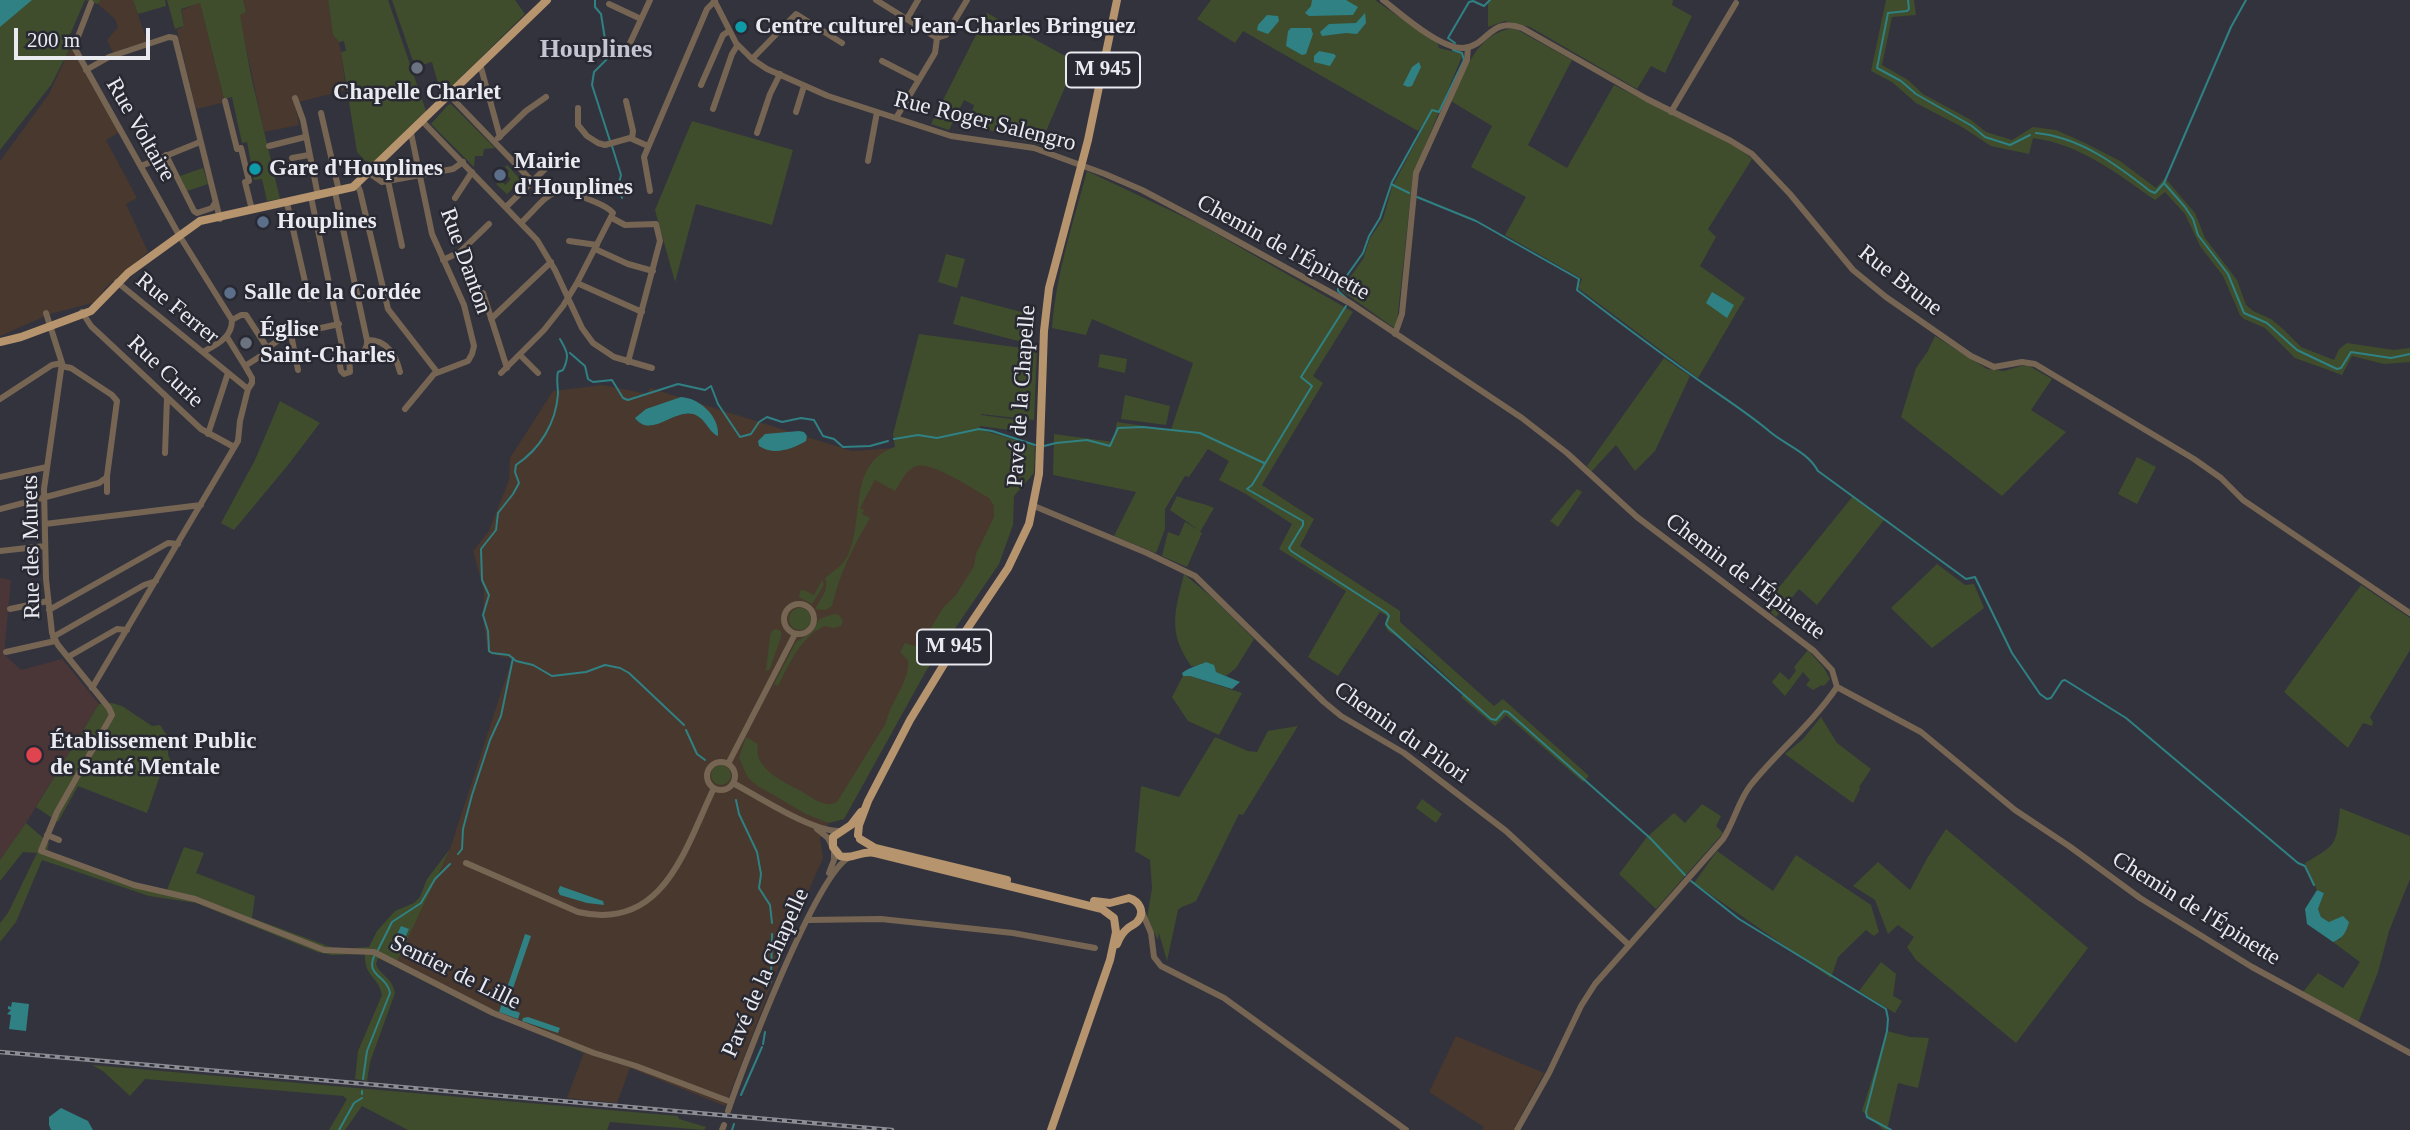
<!DOCTYPE html>
<meta charset="utf-8">
<style>
body{margin:0}
#map{position:relative;width:2410px;height:1130px;overflow:hidden;background:#33333d;font-family:Georgia,serif}
canvas{display:block}
.scale{position:absolute;left:14px;top:28px;width:136px;height:32px;box-sizing:border-box;border:4px solid #eaeaf1;border-top:0;padding-left:9px;font-size:21px;line-height:24px;white-space:nowrap;color:#eaeaf1;-webkit-text-stroke:5px #292933;paint-order:stroke}
</style>
<div id="map">
<canvas width="2410" height="1130"></canvas>
<div class="scale">200 m</div>
</div>
<script>
const ctx = document.querySelector('canvas').getContext('2d');
ctx.lineJoin = 'round';
function fillPath(path, color) { ctx.fillStyle = color; ctx.fill(path, 'evenodd'); }
function stroke(path, color, width, dash) { ctx.strokeStyle = color; ctx.lineWidth = width; ctx.lineCap = dash ? 'butt' : 'round'; ctx.setLineDash(dash || []); ctx.stroke(path); }
function drawText(font, color, halo, rows, align = 'center') {
  ctx.font = font + ' Georgia,serif'; ctx.lineWidth = 5; ctx.setLineDash([]); ctx.textBaseline = 'middle'; ctx.strokeStyle = halo; ctx.fillStyle = color; for (const [text, x, y, turn = 0] of rows) {
    ctx.save(); ctx.translate(x, y); ctx.rotate((+turn || 0) * Math.PI / 180); ctx.textAlign = isNaN(turn) ? turn : align; if (halo) ctx.strokeText(text, 0, 0); ctx.fillText(text, 0, 0); ctx.restore();
  }
}
fillPath(new Path2D(`
 M101,0H133L147,41L113,53L107,40L118,27L115,19L98,4Z
 M243,0H328L333,35L339,42L341,52L346,90L295,103L299,125L264,132L239,14L246,12Z
 M200,2L224,99H221L222,103L196,109L177,30L184,26L182,10Z
 M66,44L76,47L123,130L106,140L137,198L126,204L148,252L105,288L96,302L50,314L0,336V161L49,94L70,49Z
 M603,385L647,394L650,388L852,451L895,448L1014,496L922,674L844,819L829,823L820,838L823,858L801,908L725,1106L630,1068L617,1103L567,1098L586,1047L492,1010L396,961L450,849L512,659L488,653L483,617L484,591L473,551L489,531L509,480L510,458L553,391Z
 M1456,1036L1544,1073L1513,1130H1482L1484,1127L1429,1092Z`), '#49382d');
fillPath(new Path2D(`
 M0,578L11,580L4,654L21,670L62,659L99,704L18,836L0,860Z`), '#4a3637');
fillPath(new Path2D(`
 M0,0H101L98,4L85,0L66,44L70,48L51,85L0,150Z
 M133,0H165L166,6L138,14Z
 M167,0H243L246,12L240,15L251,76L280,199L267,201L262,179L254,180L247,142L242,143L232,97L224,99L200,3L181,9L184,26L175,29Z
 M328,0H388L426,111L370,166L357,152L341,52L346,51L344,41L339,42L333,35Z
 M392,0H515L525,14L445,93L439,87L432,62L415,67Z
 M1211,0H1375L1438,44L1439,48L1463,54L1413,175L1397,322L1394,328L1341,290L1363,259L1370,238L1383,219L1392,187L1429,117L1418,131L1243,31L1235,43L1197,19Z
 M1488,0H1673L1672,5L1692,16L1665,73L1651,66L1637,89L1530,27L1505,21L1488,27Z
 M1886,0H1914L1916,15L1892,17L1882,65L1908,80L1923,94L1971,120L1986,132L2012,140L2033,127L2056,130L2083,142L2120,161L2156,188L2165,178L2195,213L2205,238L2237,280L2246,305L2253,311L2271,319L2283,329L2301,347L2334,360L2339,349L2347,343L2394,350L2410,348V362L2384,364L2352,356L2342,375L2295,358L2265,328L2244,319L2240,315L2223,276L2200,246L2185,214L2165,192L2155,200C2116,173 2080,144 2033,138L2029,154L1991,146L1962,127L1916,103L1892,82L1871,71Z
 M987,13L1076,62L1040,145C1015,139 993,129 968,126L974,105L964,100L949,130L931,124Z
 M1514,28L1572,60L1528,145L1567,168L1614,85L1738,148L1752,159L1708,229L1716,237L1700,266L1745,298L1698,378L1578,288L1582,279L1505,235L1526,197L1471,167L1492,126L1451,101C1465,71 1476,33 1514,28Z
 M451,104L495,148L484,149L483,156H475L474,167L431,124L448,105Z
 M692,121L793,150L772,225L696,204L675,282L655,210Z
 M507,165L521,180L507,194L496,184L501,180L505,185L511,179L506,175L509,171L505,167Z
 M203,168L208,184L187,191L180,176Z
 M1087,171L1201,225L1353,312L1313,376L1323,383L1262,485L1314,519L1300,546L1400,611V622L1494,706L1503,699L1589,776L1583,782L1506,715L1495,726L1461,697L1464,693L1419,651L1388,631L1385,625L1387,616L1380,612L1338,676L1308,657L1346,591L1279,549L1292,524L1246,494L1219,480L1229,461L1208,449L1189,477L1185,476L1165,509V529L1156,553L1114,536L1136,492L1053,475L1054,434L1113,442L1117,422L1171,430L1193,363L1092,319L1086,335L1052,328C1056,274 1073,223 1087,171Z
 M946,254L965,259L957,288L938,282Z
 M961,296L1033,315L1026,343L953,324Z
 M919,334L1037,350L1034,420L981,414L980,420L981,415L1018,420L1017,431L980,426L979,429L1035,446L1034,473L1014,496L1013,525L999,564L926,671L844,819L829,823L806,814L758,786L748,778L739,758L746,737L758,744C752,768 784,782 801,791C809,796 818,803 827,804C831,805 833,803 837,802L886,723C890,702 910,682 908,660L900,652L905,643L914,646L921,644L943,608L956,595L974,566L976,554L994,517V506L989,498C974,490 933,462 917,466C906,469 901,482 895,491L875,480L860,508L864,510L862,514L870,518C852,549 840,572 832,606L826,610L815,609C820,600 830,588 825,578C834,571 843,565 848,555C865,518 847,463 895,447L893,434Z
 M1935,336L1987,369L2004,371L2021,366H2029L2052,379L2031,410L2066,432L2002,496L1901,417L1916,368L1928,351Z
 M1100,354L1127,359L1125,373L1098,367Z
 M1664,358L1690,376L1655,451L1635,471L1616,445L1591,472L1587,466Z
 M1125,395L1170,406L1166,425L1121,419Z
 M280,401L320,423L288,465L234,530L221,523L255,460Z
 M2137,457L2156,467L2137,504L2118,494Z
 M1577,489L1582,492L1558,527L1550,521Z
 M1177,496C1190,502 1202,502 1214,508L1200,532L1202,533L1187,567L1162,556L1168,532L1179,536L1185,522L1199,530L1170,510Z
 M1853,496L1884,520L1817,605L1799,589L1776,617L1764,606Z
 M1937,564L1965,585L1974,584L1984,608L1932,648L1891,608Z
 M1184,574L1214,599L1254,639L1236,668L1226,676L1198,666H1191C1167,631 1175,612 1184,574Z
 M822,580L824,585L812,604L799,597L800,591L804,590L814,595Z
 M2361,585L2410,618V650L2370,717L2373,722L2372,726L2363,723L2348,748L2284,692Z
 M789 619a11 11 0 1 1 22 0a11 11 0 1 1-22 0Z
 M834,614L839,615L843,621L841,626L834,628L825,626C800,637 790,663 778,686L774,684L796,642L813,632L819,619Z
 M776,629L781,631V637L770,669L766,671L770,636L772,631Z
 M1808,650L1824,668L1830,679L1824,686L1822,685L1813,690L1806,685L1810,680L1803,672L1785,696L1772,682L1780,672L1789,680L1796,671L1794,667Z
 M1183,676H1190L1242,693L1219,735L1188,721L1172,697Z
 M112,703L122,706L152,726L160,725L168,737V755L175,770L172,773L162,770L147,813L78,786L58,822L36,807L99,704Z
 M1821,717L1837,743L1871,769L1859,787L1860,789L1853,803L1785,754L1803,739Z
 M1298,726L1243,815L1239,814L1196,901C1190,905 1183,905 1178,910L1167,961L1159,933L1158,940L1147,918L1152,888L1150,860L1135,851L1141,786L1179,797L1215,737L1248,751L1257,752L1268,731Z
 M711 775a10 10 0 1 1 20 0a10 10 0 1 1-20 0Z
 M1422,799L1442,814L1436,823L1416,808Z
 M1702,804L1721,816L1716,826L1723,833L1656,909L1619,874L1647,837L1674,813L1685,823Z
 M2340,808L2410,836V879L2389,931L2378,972L2358,1023L2303,992L2318,973L2343,988L2360,962L2333,942L2341,939L2329,922L2321,917L2318,909L2324,893L2317,890L2305,863C2337,844 2336,846 2340,808Z
 M26,823L49,843L47,851L143,885L167,890L184,847L204,853L196,873L255,896L252,918L336,949L369,947L377,931L395,911L414,903L420,897L427,879L450,849L397,961L492,1010L587,1047L584,1053L469,1004L378,958L376,964C380,976 392,976 395,993L370,1062L367,1081L355,1079L358,1051L382,995C378,975 364,978 365,954L332,955L317,952L196,903L149,896L42,860L16,922L0,942V923L8,913L37,853L23,852L0,881V860Z
 M1946,829L2088,948L2016,1043L1916,960L1907,947L1914,937L1898,925L1888,934L1875,900L1853,886L1878,862L1910,890L1928,857Z
 M1717,851L1773,891L1796,855L1871,905L1879,932L1874,936L1866,930L1838,957L1831,978L1694,883Z
 M1881,962L1896,974L1893,996L1902,1001L1895,1013L1859,991Z
 M1887,1031L1910,1037L1929,1038L1918,1088L1898,1083L1887,1130H1884L1862,1111Z
 M92,1065L678,1116L679,1119L706,1127L704,1130L610,1122L607,1130H408L362,1106L345,1130H329L347,1099L343,1096L145,1079L130,1096L103,1071Z`), '#3f4d2c');
fillPath(new Path2D(`
 M0,0H32L0,27Z
 M1312,0H1346L1358,7L1353,15L1309,16L1305,13L1311,6Z
 M1365,13L1366,23L1357,34L1346,33L1322,36L1320,32L1329,24L1356,23Z
 M1267,15L1278,16L1279,21L1268,34L1257,30L1258,25Z
 M1291,28H1311L1313,34L1306,54L1302,55L1286,46L1288,31Z
 M1319,51L1334,54L1336,56L1330,66L1314,62V56Z
 M1419,62L1421,67L1412,86L1408,87L1403,85L1412,67Z
 M1712,292L1734,305L1727,318L1706,303Z
 M681,397C700,398 720,417 718,436C708,432 706,418 693,414C673,409 651,439 635,418L646,409Z
 M799,431L804,432L807,436L806,441C792,449 774,456 759,446L758,441L765,434Z
 M1206,662L1214,665L1216,672L1240,682L1232,689L1190,676H1183L1182,673C1190,667 1197,666 1206,662Z
 M560,886L603,901L604,905L587,903L560,895L558,891Z
 M2317,890L2324,893L2318,909L2321,917L2329,922L2343,916L2349,922C2346,933 2343,938 2333,942L2307,924L2305,909Z
 M401,926L409,929L399,952L391,947Z
 M525,934L531,936L509,1000L511,1009L520,1013L518,1019L499,1012Z
 M12,1002L29,1004L26,1031L9,1029L11,1015L7,1014L11,1010L8,1009V1006L11,1007Z
 M528,1017L560,1028L558,1033L522,1021L523,1018Z
 M61,1108L88,1121L93,1130H51L49,1125V1117Z`), '#2f8184');
stroke(new Path2D(`
 M595,0V7L601,14L608,58L594,72L592,85L610,141
 M1908,0L1909,9L1907,11L1888,13L1877,68L1901,81L1916,94L1972,126L1985,137L2010,145L2030,135
 M1455,43L1448,38L1469,2L1473,1L1484,6L1490,0
 M2036,133C2080,137 2117,165 2150,191L2155,193L2164,183L2185,207L2193,219L2198,235L2228,274L2244,313L2267,323L2297,350L2337,369L2341,368L2351,352L2391,358L2410,354
 M612,146L621,175L618,187L622,198
 M2164,183L2231,27L2246,0
 M1391,184L1409,193
 M1417,197L1476,221L1579,279L1577,290C1615,319 1652,347 1690,374C1716,393 1744,410 1769,431C1785,445 1807,451 1818,471L1966,579L1975,577L2012,653L2040,694L2047,699L2051,698L2062,681L2065,680L2126,718L2298,863L2305,866L2314,885
 M1346,298L1338,291V288L1363,253L1369,236L1380,218L1392,182L1432,110L1439,112L1464,60L1462,53L1453,50
 M1346,306L1301,377L1312,386L1252,485L1247,489L1303,521V525L1289,548L1291,551L1387,613L1389,616L1386,624L1388,627L1491,719L1496,720L1504,711L1508,712L1650,838L1685,875
 M560,339C567,351 570,356 563,370L558,372C556,379 558,386 558,394C556,423 540,449 516,465L515,472L519,483L513,494L498,513L496,530L481,549L482,580L489,595L483,615L488,631L489,651L492,653L509,655L516,661L533,665L552,676L586,672L605,665L620,668L629,673L684,725
 M570,353L585,366L588,379L593,382L612,380L623,398L628,400L678,384L705,390L711,386L718,404L740,437L751,434L759,422L767,417L782,422L801,418L814,420L823,436L834,439L843,447L870,446L888,441
 M894,439L918,435L937,438L979,429L992,431L1035,445
 M1044,446L1056,443L1087,440L1110,446L1118,428L1143,427L1200,433L1264,463
 M686,730L697,754L705,760
 M736,800L739,814L757,852L761,874L759,888L770,905L772,923
 M458,854L462,849L463,829L472,795L490,740L501,716L513,658
 M1691,881L1739,919L1886,1009L1888,1019L1887,1031L1866,1112L1867,1117L1891,1130
 M378,950L392,922L421,903L435,879L450,864
 M771,982L772,934
 M763,1044L765,1032
 M363,1079L367,1051L390,993C387,975 364,976 375,954
 M362,1094V1091
 M741,1095L762,1047
 M339,1130L354,1103L362,1098
 M732,1130L734,1124`), '#2f8184', 2);
stroke(new Path2D(`
 M714,0L736,43L752,59L767,69L828,96L951,136L1034,148L1105,174L1142,190L1208,225L1350,303L1522,418L1567,453L1637,517L1814,651L1832,670L1837,687L1921,732L2015,810L2069,846L2140,898L2252,967L2410,1053
 M876,0L937,38
 M1383,0C1401,14 1440,49 1463,48C1487,47 1490,16 1522,28L1647,99L1731,141L1752,154L1790,194L1853,270L1886,297L1971,356L1994,367L2022,362L2035,364L2194,459L2221,478L2243,500L2410,613
 M91,3L74,47L179,235L232,320
 M609,4L641,19
 M907,19L918,0
 M625,54L650,0
 M752,59L796,14L842,43
 M882,61L919,80
 M480,64L500,137
 M86,70L109,57L169,37L175,38L220,219
 M701,85L723,35L729,31
 M449,95L532,181
 M295,98L303,120L318,196
 M225,101L237,149L241,148L249,181L245,182L252,210
 M626,101L633,131L632,138
 M578,108V125L587,136L598,143L605,145L630,138L648,146
 M713,109L732,54L737,46
 M796,112L804,86
 M1671,112L1736,3
 M321,113L339,191
 M896,118L935,53L937,38L946,35L967,0
 M423,122L537,240L555,270L582,328L593,343L614,357L652,368
 M757,133L770,94L780,74
 M498,138L526,111L546,97
 M269,146L305,137
 M166,155L194,211L197,213L212,208L215,203
 M292,158L309,155
 M868,161L877,112
 M141,166L200,142
 M369,173L382,182L453,169L463,162
 M388,181L402,246
 M357,184L360,191L388,309L437,372
 M650,191L644,157L707,9L715,1
 M335,192L367,340C368,353 359,354 349,356
 M311,197L344,355L349,356L350,372L344,374L341,371L339,360L344,355
 M455,198L472,172
 M287,203L309,299
 M506,207L545,169
 M612,218L625,225L656,224L660,241L628,362
 M569,241L597,245
 M595,249L628,264L653,271
 M443,260L460,252L489,224
 M117,282L248,389
 M577,283L642,312
 M483,293L507,368
 M82,312L91,326L201,429L234,447
 M46,313L62,363L44,489L46,579L52,633L58,645L109,708L112,715L57,812L41,851L134,885L195,899L324,950L374,952L493,1013L594,1053L636,1066L731,1102
 M491,319L551,262
 M291,334L298,370
 M1395,334L1402,314L1416,173L1467,60L1468,47
 M227,337L245,366L267,352L268,349L246,315H241L232,320
 M367,340C386,339 396,355 400,372
 M267,348L285,336L339,324
 M203,352C217,344 232,338 232,320
 M520,355L538,373
 M61,366L71,368L112,395L117,401L107,476V492
 M501,373L544,330L563,306L577,283L613,213C607,206 597,203 588,199C552,180 547,198 522,222
 M0,399L52,365L62,363
 M405,409L434,374L468,361L472,354L474,346L464,305L432,234L411,133
 M208,434L228,373
 M165,453L167,398
 M0,477L47,467
 M1034,506L1147,553L1195,576L1324,702L1341,716L1404,753L1506,831L1629,945
 M0,509L99,483L106,478
 M45,524L201,505
 M0,551L45,546
 M784 619a15 15 0 1 1 30 0a15 15 0 1 1-30 0Z
 M10,609L48,601
 M49,610L168,543L178,544
 M53,637L144,585L156,581
 M6,652L55,641
 M68,657L117,629L127,630
 M92,688L238,441L240,421L248,389L252,383V378L245,366
 M707 776a14 14 0 1 1 28 0a14 14 0 1 1-28 0Z
 M728,764L795,634
 M733,783C759,797 812,832 840,831
 M817,829L828,838L832,846
 M47,835L59,840
 M466,863L578,912C664,932 685,848 714,788
 M829,873L834,860V850
 M1142,912L1151,933L1154,957L1161,966L1224,998L1406,1130
 M808,920L881,919L1013,933L1095,948
 M728,1111C743,1066 815,878 848,858
 M722,1130L724,1125
 M1517,1130L1549,1073L1581,1006L1595,984L1723,839C1734,822 1738,802 1750,786C1778,751 1812,724 1837,687`), '#766553', 6);
stroke(new Path2D(`
 M0,342L21,337L91,311L128,273L200,221L353,187L547,0
 M861,812L851,825L833,837V847L840,856C852,860 862,850 875,853L1102,909L1114,918L1116,932L1110,960L1051,1130
 M858,835L859,825L868,801L910,720L949,656L1008,568L1029,524L1039,474L1044,331L1049,288L1088,140L1117,0
 M860,839L875,848L1007,880
 M1094,901L1110,903L1129,898C1139,901 1146,912 1137,922C1134,925 1130,926 1127,929C1122,933 1119,939 1117,944`), '#b6946e', 8);
const rail = new Path2D(`
 M0,1052L892,1130`);
stroke(rail, '#8c8c94', 4.5);
stroke(rail, '#292933', 2, [5]);
for (const [x, y, r, color] of [
 [741,27,7,"#0f9aa8"],
 [417,68,7,"#6b7280"],
 [255,169,7,"#0f9aa8"],
 [500,175,7,"#5c6f8a"],
 [263,222,7,"#5c6f8a"],
 [230,293,7,"#5c6f8a"],
 [246,343,7,"#6b7280"],
 [34,755,9,"#e0444e"]
]) { const dot = new Path2D(); dot.arc(x, y, r, 0, 2 * Math.PI); ctx.fillStyle = color; ctx.fill(dot); stroke(dot, '#292933', 2.5); }
for (const [x, y, w] of [
 [1103,70,74],
 [954,647,74]
]) { const box = new Path2D(); box.roundRect(x - w / 2, y - 17.5, w, 35, 5); ctx.fillStyle = '#292933'; ctx.fill(box); stroke(box, '#eaeaf1', 2); }
drawText('bold 21px', '#eaeaf1', null, [
 ["M 945",1103,70],
 ["M 945",954,647]
]);
drawText('bold 23px', '#eaeaf1', '#292933', [
 ["Centre culturel Jean-Charles Bringuez",755,27],
 ["Chapelle Charlet",417,93,"center"],
 ["Mairie",514,162],
 ["d'Houplines",514,188],
 ["Gare d'Houplines",269,169],
 ["Houplines",277,222],
 ["Salle de la Cordée",244,293],
 ["Église",260,330],
 ["Saint-Charles",260,356],
 ["Établissement Public",50,742],
 ["de Santé Mentale",50,768]
], 'left');
drawText('23px', '#eaeaf1', '#292933', [
 ["Rue Roger Salengro",985,122,14],
 ["Rue Voltaire",140,130,60],
 ["Chemin de l'Épinette",1283,248,29],
 ["Rue Danton",465,261,70],
 ["Rue Brune",1900,281,38],
 ["Rue Ferrer",177,309,39],
 ["Rue Curie",165,372,43],
 ["Pavé de la Chapelle",1022,396,-86],
 ["Rue des Murets",32,547,-91],
 ["Chemin de l'Épinette",1745,577,37],
 ["Chemin du Pilori",1401,733,35],
 ["Chemin de l'Épinette",2196,909,32],
 ["Sentier de Lille",455,973,26],
 ["Pavé de la Chapelle",766,973,-66]
]);
drawText('bold 26px', '#c5c5d2', '#292933', [
 ["Houplines",596,50]
]);
</script>
